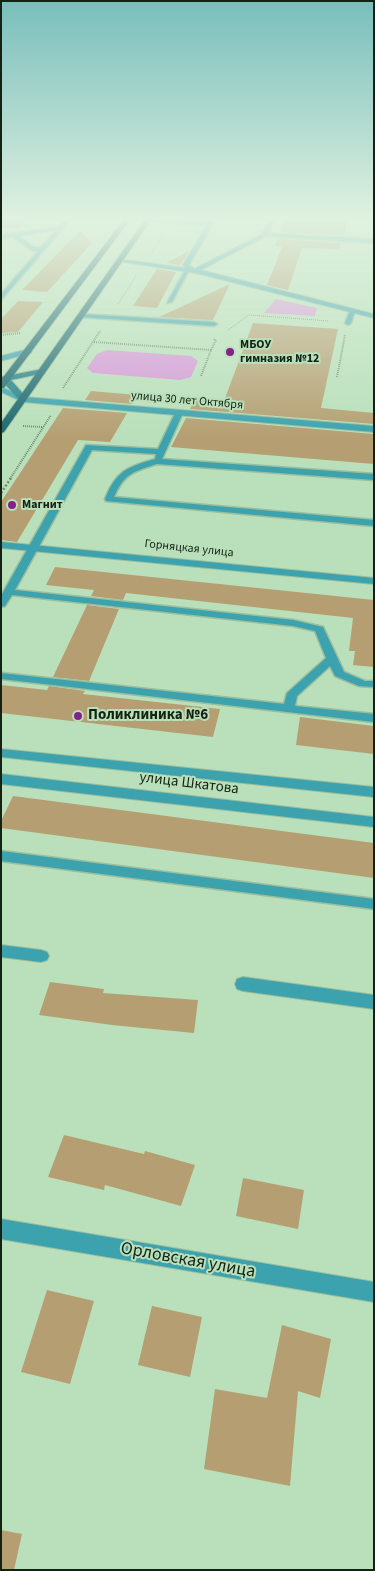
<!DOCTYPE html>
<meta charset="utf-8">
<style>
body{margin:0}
#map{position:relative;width:375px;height:1571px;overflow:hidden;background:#b9e0ba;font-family:"Source Sans 3",sans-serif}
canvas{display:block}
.frame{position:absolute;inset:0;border:2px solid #142214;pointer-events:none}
</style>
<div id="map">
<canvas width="375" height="1571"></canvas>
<div class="frame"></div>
</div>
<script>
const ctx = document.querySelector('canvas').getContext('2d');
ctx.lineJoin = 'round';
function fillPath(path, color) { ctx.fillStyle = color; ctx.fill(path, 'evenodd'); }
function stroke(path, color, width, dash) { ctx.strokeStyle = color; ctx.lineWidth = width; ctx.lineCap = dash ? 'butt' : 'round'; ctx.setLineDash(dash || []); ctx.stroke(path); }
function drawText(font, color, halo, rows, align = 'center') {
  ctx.font = font + ' "Source Sans 3",sans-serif'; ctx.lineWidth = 4; ctx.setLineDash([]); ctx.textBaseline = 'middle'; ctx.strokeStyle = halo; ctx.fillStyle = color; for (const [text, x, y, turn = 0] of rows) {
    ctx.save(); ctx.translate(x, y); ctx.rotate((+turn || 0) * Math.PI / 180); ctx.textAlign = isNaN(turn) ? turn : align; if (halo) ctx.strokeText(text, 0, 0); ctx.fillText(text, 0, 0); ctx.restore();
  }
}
fillPath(new Path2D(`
 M4,218H27L19,229L1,228V221Z
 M276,299L317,308L315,316L264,313Z
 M107,350L191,356L198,361L191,377L180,380L93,373L87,368L97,354Z`), '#d795d9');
fillPath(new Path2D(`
 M285,217H349L344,235L280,232Z
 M80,231L92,243L47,292L22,290Z
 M277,239L341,243L339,249L302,248L288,290L267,285L282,247L275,246Z
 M189,251L180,265L166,263Z
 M157,269L176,272L157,308L133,306Z
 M230,284L213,320L159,317Z
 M18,301L43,302L18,332L1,333V319Z
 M253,323L338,329L321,408L374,413V424L190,409L196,398L224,401Z
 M91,391L137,395L132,404L85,400Z
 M63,408L127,413L110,442L78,440L17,542L1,540V502Z
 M186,418L374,434V464L171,447Z
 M55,567L374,600V667L353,665L355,651H349L353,618L126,593L123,600L91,596L94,590L46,585Z
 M87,605L119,609L89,681L53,677Z
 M1,685L47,690L49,686L85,691L83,694L220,709L213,737L1,713Z
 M300,717L374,726V754L296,745Z
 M13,796L374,843V878L1,828V821Z
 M50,982L104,989L103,993L198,1000L194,1033L112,1025L39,1015Z
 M64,1135L144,1154L145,1151L195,1165L181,1206L105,1185L104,1190L48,1177Z
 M243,1178L304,1190L298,1229L236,1216Z
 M47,1290L94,1301L70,1384L21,1372Z
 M152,1306L202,1317L190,1377L138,1365Z
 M282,1325L331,1339L320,1398L298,1391L290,1486L204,1469L215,1389L267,1398Z
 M1,1530L22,1534L14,1570H1Z`), '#b59f72');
const service = new Path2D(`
 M67,217H73L1,300V294L38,251L31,250L13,237L1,239V235L59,227ZM56,230L41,247H34L19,236Z
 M211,217H217L189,265L198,271L195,273L189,270L172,302L167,303L186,268L183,265L207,225L145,221L148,219L209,221Z
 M264,233L374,239V243L262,236Z
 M350,310L355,311L351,323L348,325L345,323Z
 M81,314L214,322L217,324L214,326L79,317V315Z
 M176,411L183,413L162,459L374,474V480L157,464C135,471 124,473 114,497L374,520V526L106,501L105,499C116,471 127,467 155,459L156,454L92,450L15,590L293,620L323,627L344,672L365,681H374V687L359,686L335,676L330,666L297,696L295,706L374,714V722L1,679V673L284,704L287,693L326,658L315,631L293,626L12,595L5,606L1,607V596L86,445L158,449Z
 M1,851L374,899V909L1,861Z`);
const minor = new Path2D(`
 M276,217H283L274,222L266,236L201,270L374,314V318L195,273L116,261L119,259L194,269L262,234L270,220Z
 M28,349L32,351L31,353L1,361V356Z
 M1,387L25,397L374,426V432L23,402L1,392Z
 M1,542L374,578V584L1,548Z
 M1,749L374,787V797L1,757Z
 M1,774L374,817V827L1,784Z
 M1,945L41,950L47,952L49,956L47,960L41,962L1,957Z
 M243,977L374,995V1009L243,991L237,989L235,984L237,979Z
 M1,1219L374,1282V1302L1,1239Z`);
const secondary = new Path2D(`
 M42,369H45V373L11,380L26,397V401H20L3,382H1V377Z`);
const primary = new Path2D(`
 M126,217H132L4,388H1V380Z
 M147,217H153L4,432L1,433V423Z`);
stroke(service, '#9bbe9c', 3);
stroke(minor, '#9bbe9c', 2);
stroke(secondary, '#9bbe9c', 2);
stroke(primary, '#9bbe9c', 2);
stroke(new Path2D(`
 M152,252L164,234
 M118,304L136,276
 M228,330L249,315L329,321
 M99,333L101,330`), '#6e8a6f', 1, [1, 1]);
stroke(new Path2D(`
 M1,335L21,333
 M94,342L211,350L201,376
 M211,350L216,340L213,339
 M337,377L345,335
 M63,388L100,331
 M23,426L43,427
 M10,479L51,415`), '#6e8a6f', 2, [1, 1]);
stroke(new Path2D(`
 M1,493L11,478`), '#6e8a6f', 2.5, [2, 2]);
fillPath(service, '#3ba2ae');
fillPath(minor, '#3ba2ae');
fillPath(secondary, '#20808a');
fillPath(primary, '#1b676f');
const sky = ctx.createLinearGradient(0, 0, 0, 437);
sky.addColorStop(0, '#78bebb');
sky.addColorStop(0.5, '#e0f1e0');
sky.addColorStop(1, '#e0f1e000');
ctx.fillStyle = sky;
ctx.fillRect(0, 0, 375, 437);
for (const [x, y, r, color] of [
 [230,352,5,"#84218a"],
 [12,505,5,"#84218a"],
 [78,716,5,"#84218a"]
]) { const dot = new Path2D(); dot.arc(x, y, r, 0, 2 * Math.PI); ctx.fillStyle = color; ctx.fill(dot); stroke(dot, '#b9e0ba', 2); }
drawText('bold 12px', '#142214', '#b9e0ba', [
 ["МБОУ",240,345],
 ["гимназия №12",240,359],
 ["Магнит",22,505]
], 'left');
drawText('12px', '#142214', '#b9e0ba', [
 ["улица 30 лет Октября",187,401,5],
 ["Горняцкая улица",189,549,6]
]);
drawText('bold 15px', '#142214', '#b9e0ba', [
 ["Поликлиника №6",88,716]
], 'left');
drawText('15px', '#142214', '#b9e0ba', [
 ["улица Шкатова",189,784,7]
]);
drawText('18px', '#142214', '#b9e0ba', [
 ["Орловская улица",188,1261,10]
]);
</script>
